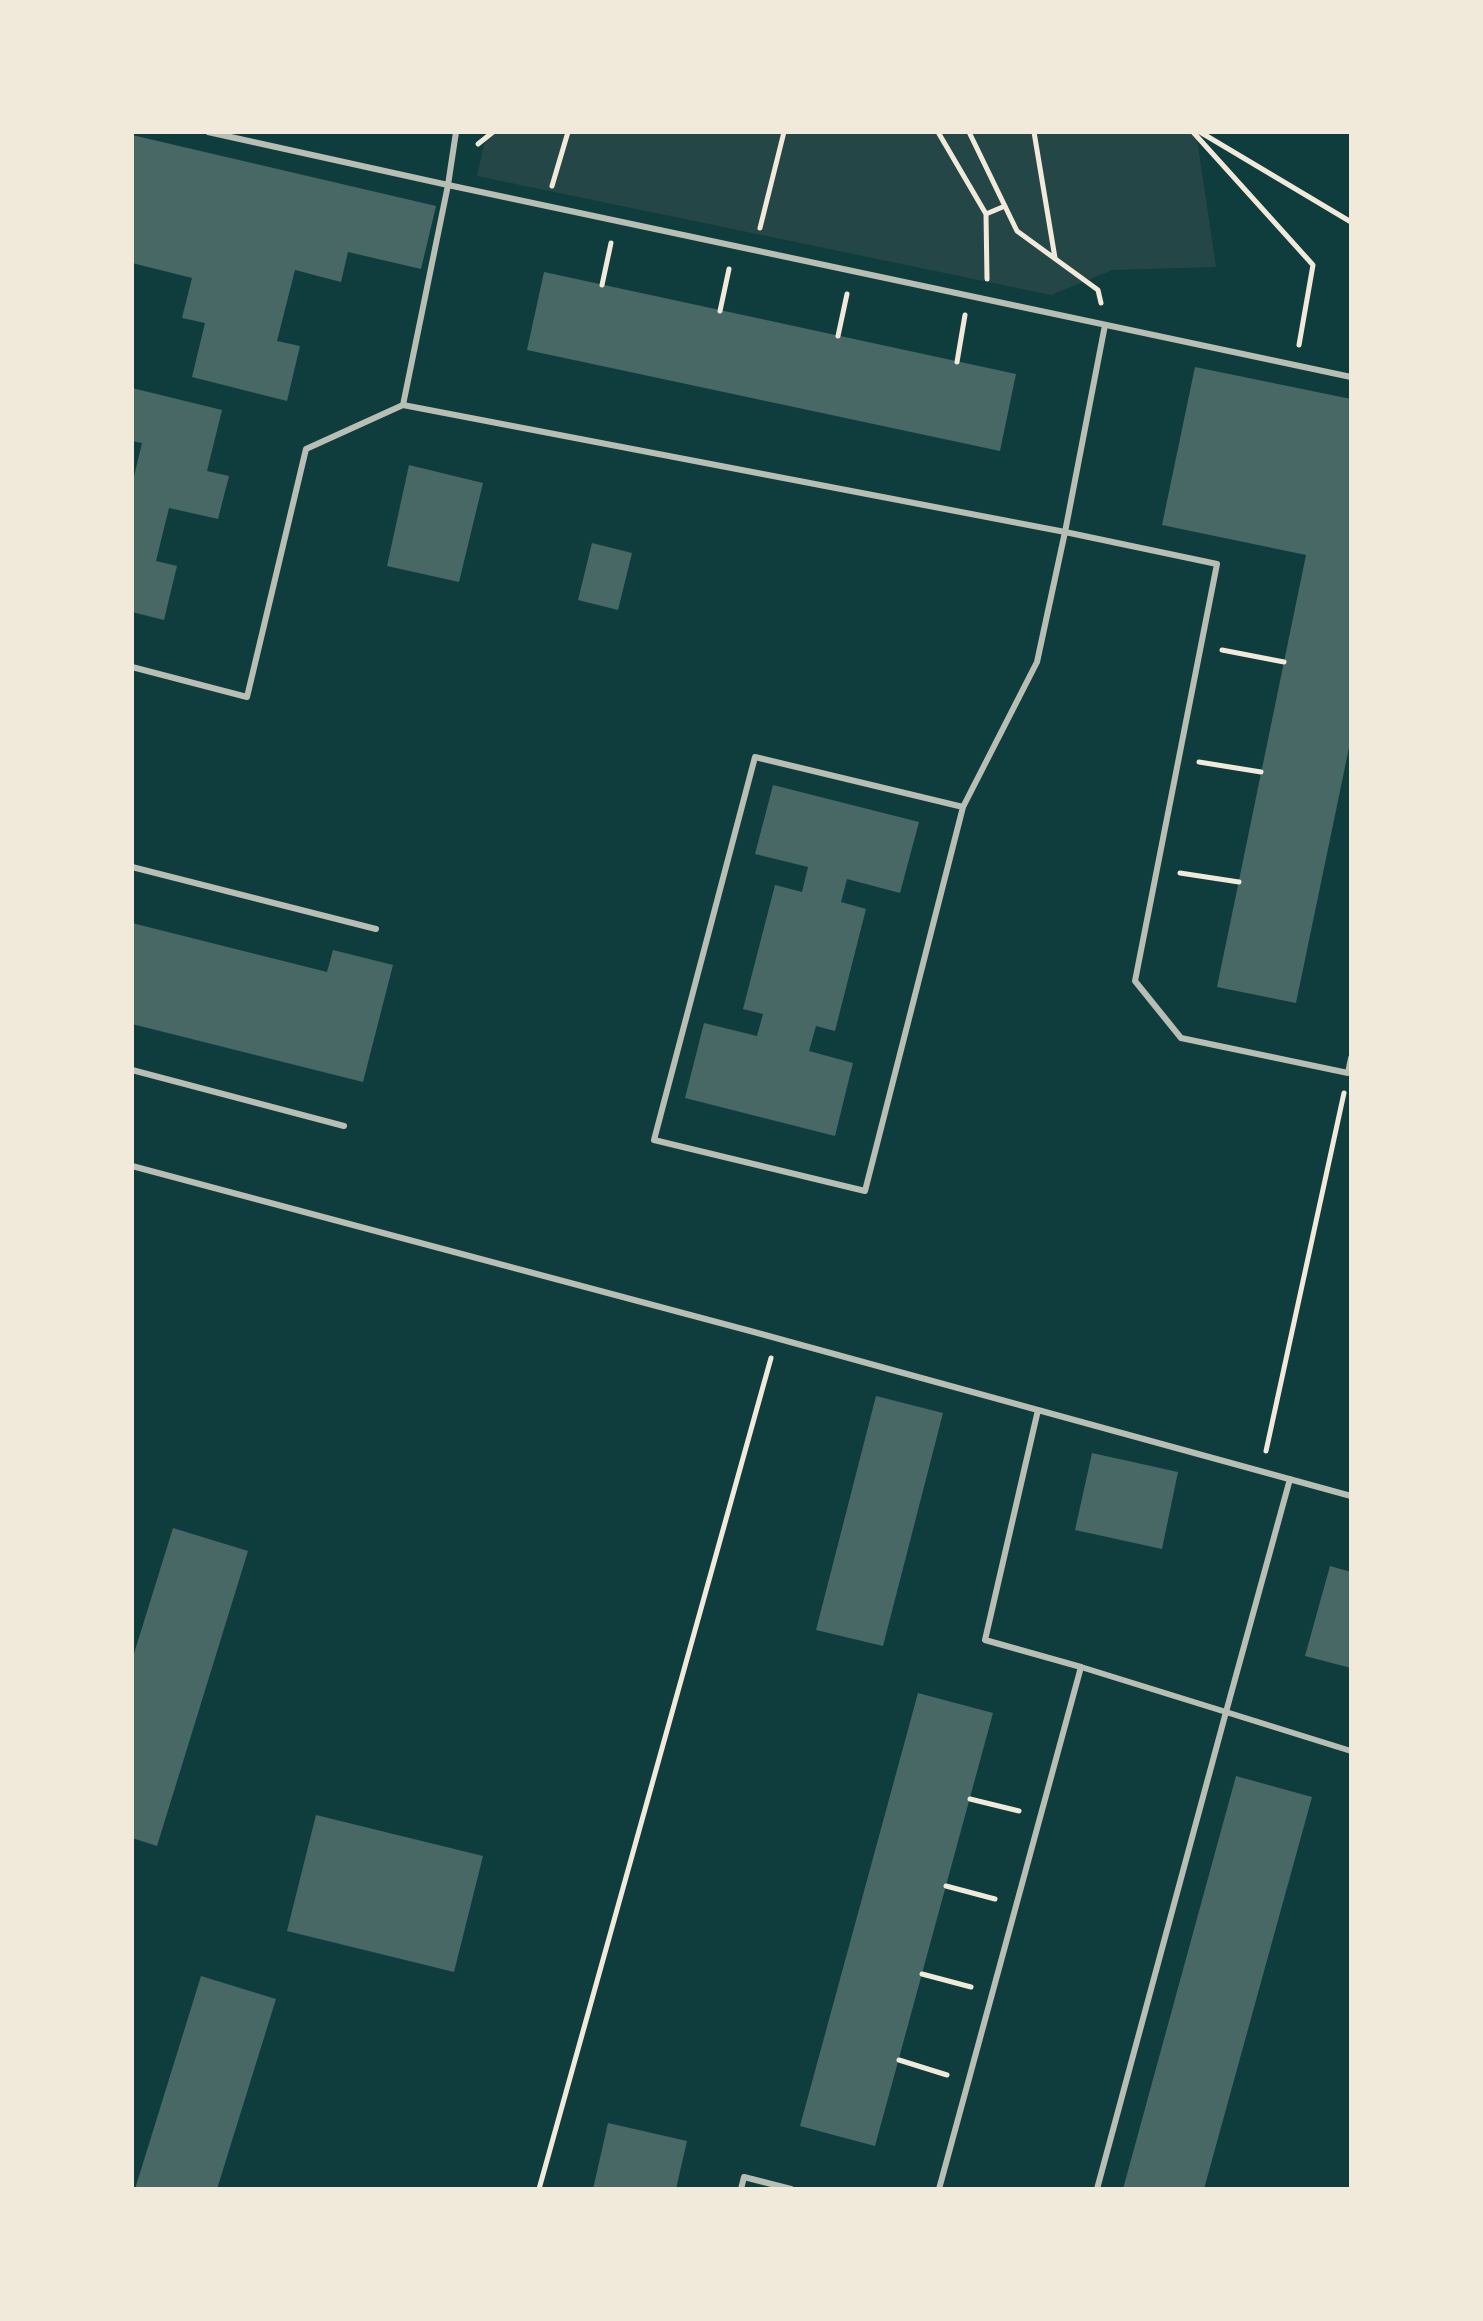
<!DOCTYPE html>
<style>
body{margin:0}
#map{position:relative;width:1483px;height:2321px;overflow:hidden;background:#0f3d3e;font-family:"DejaVu Sans",sans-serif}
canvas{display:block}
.frame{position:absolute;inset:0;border:134px solid #f1e9da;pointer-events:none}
</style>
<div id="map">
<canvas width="1483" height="2321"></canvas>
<div class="frame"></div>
</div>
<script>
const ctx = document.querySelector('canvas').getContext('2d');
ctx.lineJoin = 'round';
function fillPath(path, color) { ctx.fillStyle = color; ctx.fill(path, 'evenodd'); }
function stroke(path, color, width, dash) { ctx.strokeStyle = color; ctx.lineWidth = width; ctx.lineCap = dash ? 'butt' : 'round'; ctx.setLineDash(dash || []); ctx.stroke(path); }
fillPath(new Path2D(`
 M487,132H1196L1216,267L1112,270L1051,295L477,176Z`), '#244646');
fillPath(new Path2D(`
 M132,135L436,206L421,269L348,252L341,282L295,270L277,341L300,346L287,401L192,377L205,323L182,318L192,278L132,263Z
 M544,272L1016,374L1000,451L527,350Z
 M1195,367L1351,399V738L1296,1003L1217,987L1306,555L1162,525Z
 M132,388L222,410L207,471L229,476L218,519L169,508L156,561L177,566L164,620L132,612V485L142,443L132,441Z
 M409,465L483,483L459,582L387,566Z
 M592,543L632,553L618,610L578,600Z
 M773,785L919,822L900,893L847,879L841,902L866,909L835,1031L816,1026L809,1051L853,1063L835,1136L685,1098L704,1023L757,1036L763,1014L743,1009L775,885L802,892L808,867L755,854Z
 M132,923L327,972L333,950L393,965L363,1082L132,1024Z
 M876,1396L943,1413L883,1646L816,1630Z
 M1092,1453L1178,1472L1162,1549L1075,1530Z
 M173,1528L248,1551L157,1846L132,1838V1660Z
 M1330,1566L1351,1572V1668L1305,1656Z
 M918,1693L993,1713L875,2146L800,2126Z
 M1236,1776L1312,1797L1204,2189H1123Z
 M316,1815L483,1856L454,1972L287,1931Z
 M201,1976L276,1999L217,2189H135Z
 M608,2123L687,2141L676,2189H593Z`), '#486865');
stroke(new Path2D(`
 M938,132L986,214L987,279
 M969,132L1017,231L1098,290L1101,303
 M1034,132L1055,258
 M1193,132L1313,265L1299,345
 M1200,132L1351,222
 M478,144L493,132
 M552,186L568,132
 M986,214L1005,206
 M760,228L784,132
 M602,285L611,243
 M720,311L729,269
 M838,336L847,294
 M957,362L965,315
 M1222,650L1284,662
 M1199,762L1261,772
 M1180,873L1239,882
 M1266,1451L1344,1093
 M970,1799L1019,1811
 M946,1886L995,1899
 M922,1974L971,1987
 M899,2060L947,2075
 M539,2189L771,1358`), '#f1e9da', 5);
stroke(new Path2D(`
 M208,132L448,185L403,405L1065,532L1105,325
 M456,132L448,185L1351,377
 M132,667L247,697L306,449L403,405
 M963,807L755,757L654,1140L865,1191L963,807L1037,662L1065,532L1217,564L1135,981L1181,1038L1348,1073L1351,1058
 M132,867L376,929
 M132,1070L344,1126
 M132,1166L754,1332L1351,1496
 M1038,1410L985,1640L1081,1667
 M741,2189L744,2177L791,2189
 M939,2189L1081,1667L1226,1712L1290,1479
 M1097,2189L1226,1712L1351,1751`), '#b8beb3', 6);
</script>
